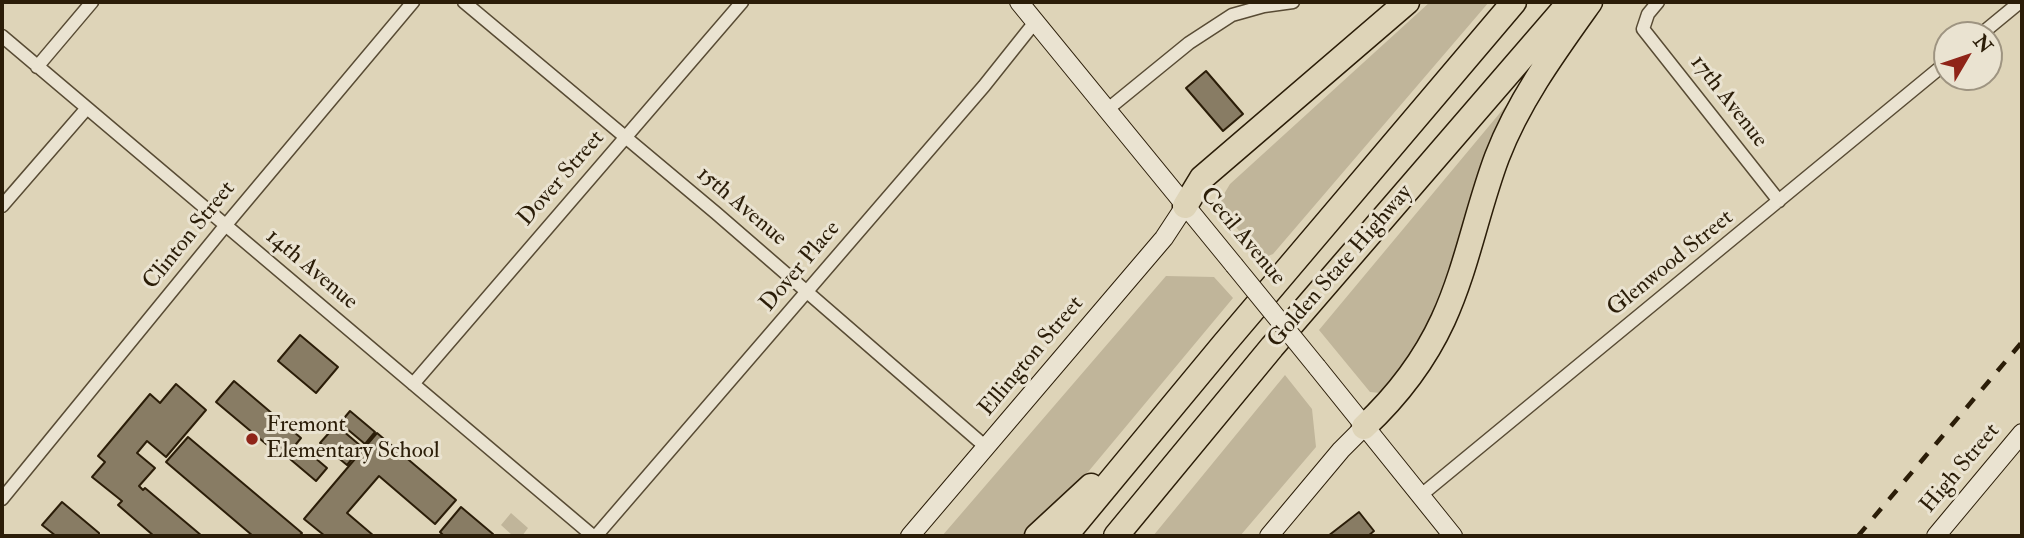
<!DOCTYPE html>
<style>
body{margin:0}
#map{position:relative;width:2024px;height:538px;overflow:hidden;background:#ded4b8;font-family:"IM FELL Double Pica",serif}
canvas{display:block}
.frame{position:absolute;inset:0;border:4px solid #2b1d08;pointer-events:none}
.north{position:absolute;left:1933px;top:21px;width:70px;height:70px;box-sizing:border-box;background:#eae3d1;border:2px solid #9e9481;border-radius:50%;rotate:51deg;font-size:19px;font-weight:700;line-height:28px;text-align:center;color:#2b1d08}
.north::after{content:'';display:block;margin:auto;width:24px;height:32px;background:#8f2418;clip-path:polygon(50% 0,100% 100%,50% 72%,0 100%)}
</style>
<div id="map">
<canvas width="2024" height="538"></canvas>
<div class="frame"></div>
<div class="north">N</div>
</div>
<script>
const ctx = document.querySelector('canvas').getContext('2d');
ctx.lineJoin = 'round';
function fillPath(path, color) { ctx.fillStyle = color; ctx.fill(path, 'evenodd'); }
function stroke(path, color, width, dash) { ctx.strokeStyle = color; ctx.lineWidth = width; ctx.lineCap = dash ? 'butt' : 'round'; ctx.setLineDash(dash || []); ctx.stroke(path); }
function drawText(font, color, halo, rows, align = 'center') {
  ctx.font = font + ' "IM FELL Double Pica",serif'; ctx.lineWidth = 6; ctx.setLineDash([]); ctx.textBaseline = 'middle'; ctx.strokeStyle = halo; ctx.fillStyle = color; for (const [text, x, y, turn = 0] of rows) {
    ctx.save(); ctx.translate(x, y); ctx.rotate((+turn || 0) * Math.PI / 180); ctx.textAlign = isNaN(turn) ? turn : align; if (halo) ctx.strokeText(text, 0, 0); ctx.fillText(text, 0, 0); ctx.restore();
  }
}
fillPath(new Path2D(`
 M1430,2H1489L1273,254L1261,259L1218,204L1230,184Z
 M1524,84L1437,317L1416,351L1380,393L1370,392L1319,330Z
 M1166,276L1214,277L1233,298L1063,502L1027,536H942Z
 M1285,375L1312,409L1316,447L1240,536H1153Z
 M511,513L528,528L522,536H513L501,525Z`), '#c0b59a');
const building = new Path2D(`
 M1206,71L1243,114L1223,131L1186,88Z
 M300,335L338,367L316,393L278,361Z
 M234,381L301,438L284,459L216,402Z
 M176,384L206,410L166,457L147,441L137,453L155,468L139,486L143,490L145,488L202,536H154L118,505L122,501L92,477L105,462L98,456L150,394L160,403Z
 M350,411L375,432L365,444L340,423Z
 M336,425L362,447L347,465L320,443Z
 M377,433L456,500L435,524L379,476L347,513L374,536H325L304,519Z
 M188,437L302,533L299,536H253L166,462Z
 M301,446L327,468L316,481L290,459Z
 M62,502L99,533V536H56L42,525Z
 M461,507L493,534L492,536H444L440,532Z
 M1359,512L1374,531L1368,536H1328Z`);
fillPath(building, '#887c64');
stroke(building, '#2b1d08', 2);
const minor = new Path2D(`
 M464,2L716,213L987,448
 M1658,2L1648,14L1643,29L1779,201
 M1980,35L2020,2
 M2,36L593,536
 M37,67L92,2
 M1108,109L1189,43L1232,15L1264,6L1293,2
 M2,206L87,108
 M413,384L742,2
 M1420,496L1947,62
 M2,499L225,226L413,2
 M596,536L984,86L1035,22`);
const secondary = new Path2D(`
 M1019,2L1234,265
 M1317,367L1453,536
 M910,536L1164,238L1185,206
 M1269,536L1341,450L1364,427
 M1936,536L2022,433`);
const motorway = new Path2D(`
 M1185,206L1202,178L1407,2
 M1364,427C1396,397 1425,359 1443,320C1467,268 1477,210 1497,157C1519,100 1555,51 1590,2
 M1037,536L1091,486
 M1065,536L1224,344L1514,2
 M1116,536L1272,347L1570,2`);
stroke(minor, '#584b34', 15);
stroke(secondary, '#2b1d08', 20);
stroke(motorway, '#2b1d08', 27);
stroke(minor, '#eae3d1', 12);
stroke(secondary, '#eae3d1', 18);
stroke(motorway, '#ded4b8', 24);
stroke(new Path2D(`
 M1858,536L2022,342`), '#2b1d08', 4.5, [12, 12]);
const secondaryBridge = new Path2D(`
 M1234,265L1317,367`);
stroke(secondaryBridge, '#2b1d08', 20, []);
stroke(secondaryBridge, '#eae3d1', 18);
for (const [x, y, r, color] of [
 [252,439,7,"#8f2418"]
]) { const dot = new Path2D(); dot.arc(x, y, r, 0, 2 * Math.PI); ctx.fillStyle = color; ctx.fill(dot); stroke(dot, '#eae3d1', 2.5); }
drawText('23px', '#2b1d08', '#eae3d1', [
 ["17th Avenue",1728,102,52],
 ["Dover Street",562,179,-49],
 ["15th Avenue",741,207,40],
 ["Clinton Street",190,236,-51],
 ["Cecil Avenue",1242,237,50],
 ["Glenwood Street",1671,264,-39],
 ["Dover Place",801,267,-50],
 ["Golden State Highway",1341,267,-49],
 ["14th Avenue",311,270,40],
 ["Ellington Street",1032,357,-50],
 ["High Street",1961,469,-50]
]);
drawText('23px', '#2b1d08', '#eae3d1', [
 ["Fremont",266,426],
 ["Elementary School",266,452]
], 'left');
</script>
